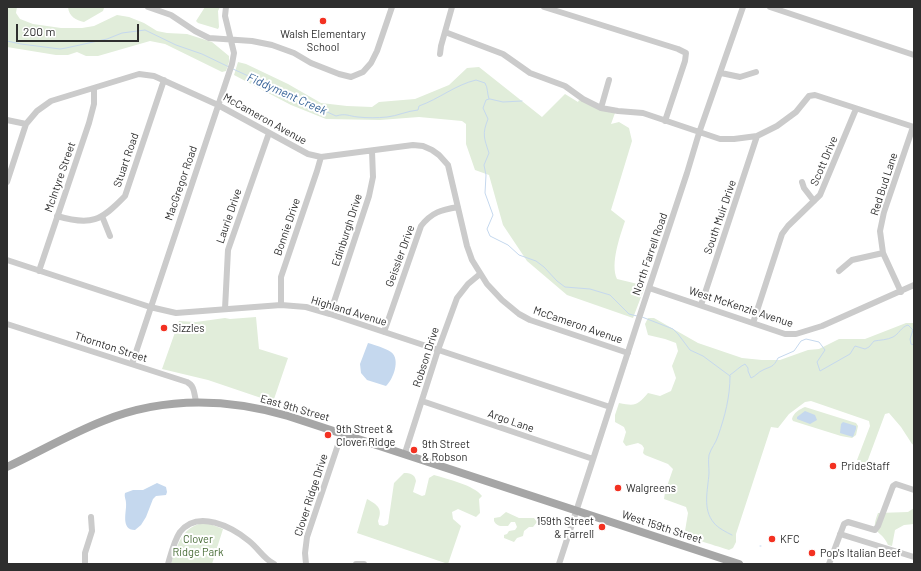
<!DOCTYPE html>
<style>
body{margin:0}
#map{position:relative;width:921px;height:571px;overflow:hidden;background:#fff;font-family:Barlow,sans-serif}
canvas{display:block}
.frame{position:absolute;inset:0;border:8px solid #2e2e2e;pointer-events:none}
.scale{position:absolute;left:16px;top:24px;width:123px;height:18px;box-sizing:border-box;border:2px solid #2e2e2e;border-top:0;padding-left:5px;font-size:12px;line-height:14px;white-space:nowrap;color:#2e2e2e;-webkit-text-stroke:3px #fff;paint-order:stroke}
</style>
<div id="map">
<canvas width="921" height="571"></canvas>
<div class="frame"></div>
<div class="scale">200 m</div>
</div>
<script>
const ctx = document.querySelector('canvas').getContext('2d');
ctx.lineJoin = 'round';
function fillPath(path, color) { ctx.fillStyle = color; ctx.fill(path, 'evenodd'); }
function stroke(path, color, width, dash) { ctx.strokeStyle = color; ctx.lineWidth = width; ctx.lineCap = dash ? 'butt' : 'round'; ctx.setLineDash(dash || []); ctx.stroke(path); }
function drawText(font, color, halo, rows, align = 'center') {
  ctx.font = font + ' Barlow,sans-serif'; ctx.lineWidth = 4; ctx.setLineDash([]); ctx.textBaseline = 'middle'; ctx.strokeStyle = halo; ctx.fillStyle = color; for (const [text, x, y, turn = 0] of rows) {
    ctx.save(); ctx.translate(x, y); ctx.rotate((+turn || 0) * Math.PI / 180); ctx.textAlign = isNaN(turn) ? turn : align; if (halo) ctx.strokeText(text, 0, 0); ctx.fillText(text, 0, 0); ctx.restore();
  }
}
fillPath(new Path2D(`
 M7,7H17L16,13L20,19L33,24L61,28H82L94,26L117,15L129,17L144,23L157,31L167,33L187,34L212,42L229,56V62L226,71L222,72L165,44L150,41L98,56H86L77,52L68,55H56L7,47Z
 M68,7H103L104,8L103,11L84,22C76,20 69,17 68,7Z
 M205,7H220L218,11L219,27L218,29L198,23L196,21Z
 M238,62L246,64L288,84L321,103L347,106L372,107L379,102L415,99L449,85L467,68L479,67L542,117L565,94L578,102L579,100L615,113L611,124L619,122L629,128L632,141L611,210L625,221C620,236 610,264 617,279L642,285L644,289L633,318L567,295L527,261L503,225L489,175L475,170L466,144V124L462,121L419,117L380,120L326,119L291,105L234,75Z
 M256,317L259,349L288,358L273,402L208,380L162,369L179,321L196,322L225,318L230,319Z
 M648,318H654L698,343L742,358L762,360H780L808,350L819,349L839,339H865L906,323H914V445L912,444L901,427L889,413L885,414L866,465H861L857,460L870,426L869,421L811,401L805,402L789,414L778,428L771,427L736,534V542L733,548L729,550C718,546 691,540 685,531L688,513L686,507L664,499L665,492L673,469L668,464L645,455L643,453L644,448L642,445L638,443L626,446L623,442L626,432L624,427L615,422V415L619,403C635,406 637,406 648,393L660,396L671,391L676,378L672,366L678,351L676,343L665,339L648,335L645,324Z
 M805,407L856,423L858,426L856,435L852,438L841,436L793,421L792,419C793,413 800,409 805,407Z
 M404,473C410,473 415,474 416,481L413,492L422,496L425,495L429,478L434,475C447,479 474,485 482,496L479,499L480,513L476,517L458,509L452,512L453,519L461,526L448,564L357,533L367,499C378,505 383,509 378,521L379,525L384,526L388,524L394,483Z
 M914,508V524L904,525L895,530L892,546L888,545C881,528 869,536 878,513L908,512Z
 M506,512L519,518H534L537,522L533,527H529L524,531L523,536L517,538L514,542L504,538V535L507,534L509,531L515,530L517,527L515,522H511L508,526C502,526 497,527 494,521V518L500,517Z
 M199,524H210L223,529L212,564H171C177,548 180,530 199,524Z`), '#e1edda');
fillPath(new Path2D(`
 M368,343C375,345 385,348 391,352C401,359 393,380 386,386L367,380L361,373L360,364Z
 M805,411L815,415L817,420L810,424L797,419V417Z
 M843,422L856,426V429L853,437L840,433L841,424Z
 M157,483L166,487L167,492L166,495L156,496L153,499L146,517L141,525L135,530C120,530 127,511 126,503C126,499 124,497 125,493L133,490H143Z`), '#c5d8ee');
stroke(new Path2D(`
 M7,41L21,44L60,49L66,48L107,39L122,33L145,30L176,45L202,54L229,67
 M233,69L336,116C346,113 348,116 358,117C367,118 377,118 387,117C397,116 407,111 418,110L419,106C439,99 455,85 476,80L485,83C488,88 487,93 489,99
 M489,99L486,100L483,108L488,119C482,134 484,138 489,153L484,165L486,175L485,193L493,215L487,229L490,236L508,245L519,255L536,261L544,267L557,281L565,287L590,289L610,295L629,314L637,316
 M490,99L503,102L522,101
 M642,317L673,329L678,334L690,350L703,356L730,376
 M730,375C736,371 739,367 745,364L748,368V371L751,378C756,376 758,372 763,370C771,366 773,368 778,358L794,351L801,341L806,339L819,342L825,350L817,362L820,371L850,354L855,346L865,349L869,347L874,341C880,340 887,340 893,337C899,334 901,327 908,325L913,330L910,339L911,344L914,345
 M730,376C730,397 725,416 718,436C716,443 711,448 709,455C708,461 709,467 709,473C708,490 702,509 714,523C718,528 726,532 732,535
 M760,546H761`), '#c5d8ee', 1);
stroke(new Path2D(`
 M148,7L171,15L195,31L209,38L252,41L272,45L294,53L311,63L339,74L351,77L363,72L371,63L377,51L392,7
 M544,7L678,49L686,53L685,61L665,121
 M770,7L914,55
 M445,32L503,54L530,73L565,86L583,99L601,108L618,111L643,113L720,139H734L757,136L777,126L796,112L809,96L815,95L914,127
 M440,54L441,46L452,7
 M721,73L740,77L756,72
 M601,108L609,80
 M7,120L26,124
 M7,182L26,124L37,111L51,101L139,74L154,76L218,105L308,154L321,157L413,145L423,146L432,150L439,155L448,165L467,246L472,260L487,284L502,300L519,314L530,320L628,353
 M802,182L804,188L814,201
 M57,216C91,226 101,221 125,196L164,80
 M102,216L110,236
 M7,260L150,307L176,313L281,305L306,307L330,314L610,407
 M39,271L89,123L94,104V88
 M839,271L852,260L883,253
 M649,288L785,334H796L822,326L914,285
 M901,292L883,253L880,231L884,212L913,127
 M281,305V277L317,171L321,157
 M701,305L757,136
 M225,309L228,250L269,133
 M330,314L369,196L373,177L372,151
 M753,323L782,234L788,226L820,195L856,109
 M7,324L187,382C195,386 194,394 196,401
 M384,332L421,226C432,212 441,210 458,207
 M132,364L232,64L234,53L225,16L226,7
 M422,401L593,459
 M405,453L438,350L457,298L468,284L480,274
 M840,534L914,557
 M85,564V553L92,531L91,517
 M168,564C171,554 174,541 180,532C198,509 232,527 249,541C259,549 263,558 274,564
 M306,564L305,553L307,537L342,433
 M356,564H364
 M559,564L641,312L687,173L699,133L743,7
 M829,564L844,524L848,522L875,530L878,526L893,486L896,484L914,490`), '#cbcbcb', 6);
stroke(new Path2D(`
 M7,467C39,452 70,434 103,421C165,396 226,398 288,416L739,564`), '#a6a6a6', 8);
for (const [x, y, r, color] of [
 [323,21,4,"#f33121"],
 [164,328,4,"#f33121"],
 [328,435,4,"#f33121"],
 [414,450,4,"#f33121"],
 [833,466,4,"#f33121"],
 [618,488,4,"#f33121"],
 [602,527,4,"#f33121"],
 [772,539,4,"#f33121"],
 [812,553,4,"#f33121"]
]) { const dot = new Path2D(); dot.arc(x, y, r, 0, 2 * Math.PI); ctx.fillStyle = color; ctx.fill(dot); stroke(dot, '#fff', 1.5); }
drawText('11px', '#2e2e2e', '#fff', [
 ["Walsh Elementary",323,34,"center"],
 ["School",323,47,"center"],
 ["Sizzles",172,328],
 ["9th Street &",336,429],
 ["Clover Ridge",336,442],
 ["9th Street",422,444],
 ["& Robson",422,457],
 ["PrideStaff",841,466],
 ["Walgreens",626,488],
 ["159th Street",594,521,"right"],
 ["& Farrell",594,534,"right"],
 ["KFC",780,539],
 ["Pop's Italian Beef",820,553]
], 'left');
drawText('11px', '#2e2e2e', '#fff', [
 ["McCameron Avenue",265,119,29],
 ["Stuart Road",126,160,-71],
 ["Scott Drive",824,161,-67],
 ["McIntyre Street",60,177,-71],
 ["MacGregor Road",181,183,-71],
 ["Red Bud Lane",884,184,-72],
 ["Laurie Drive",229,216,-71],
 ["South Muir Drive",720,217,-71],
 ["Bonnie Drive",287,227,-71],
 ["Edinburgh Drive",347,230,-72],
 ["North Farrell Road",650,254,-71],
 ["Geissler Drive",400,256,-70],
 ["West McKenzie Avenue",741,307,18],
 ["Highland Avenue",349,311,17],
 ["McCameron Avenue",578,325,19],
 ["Thornton Street",111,347,18],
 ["Robson Drive",426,357,-72],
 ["East 9th Street",295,408,16],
 ["Argo Lane",511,421,19],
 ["Clover Ridge Drive",311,495,-72],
 ["West 159th Street",662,527,18]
]);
drawText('11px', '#496d38', '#fff', [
 ["Clover",198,539],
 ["Ridge Park",198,552]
]);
drawText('italic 12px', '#356297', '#fff', [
 ["Fiddyment Creek",287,94,24]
]);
</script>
